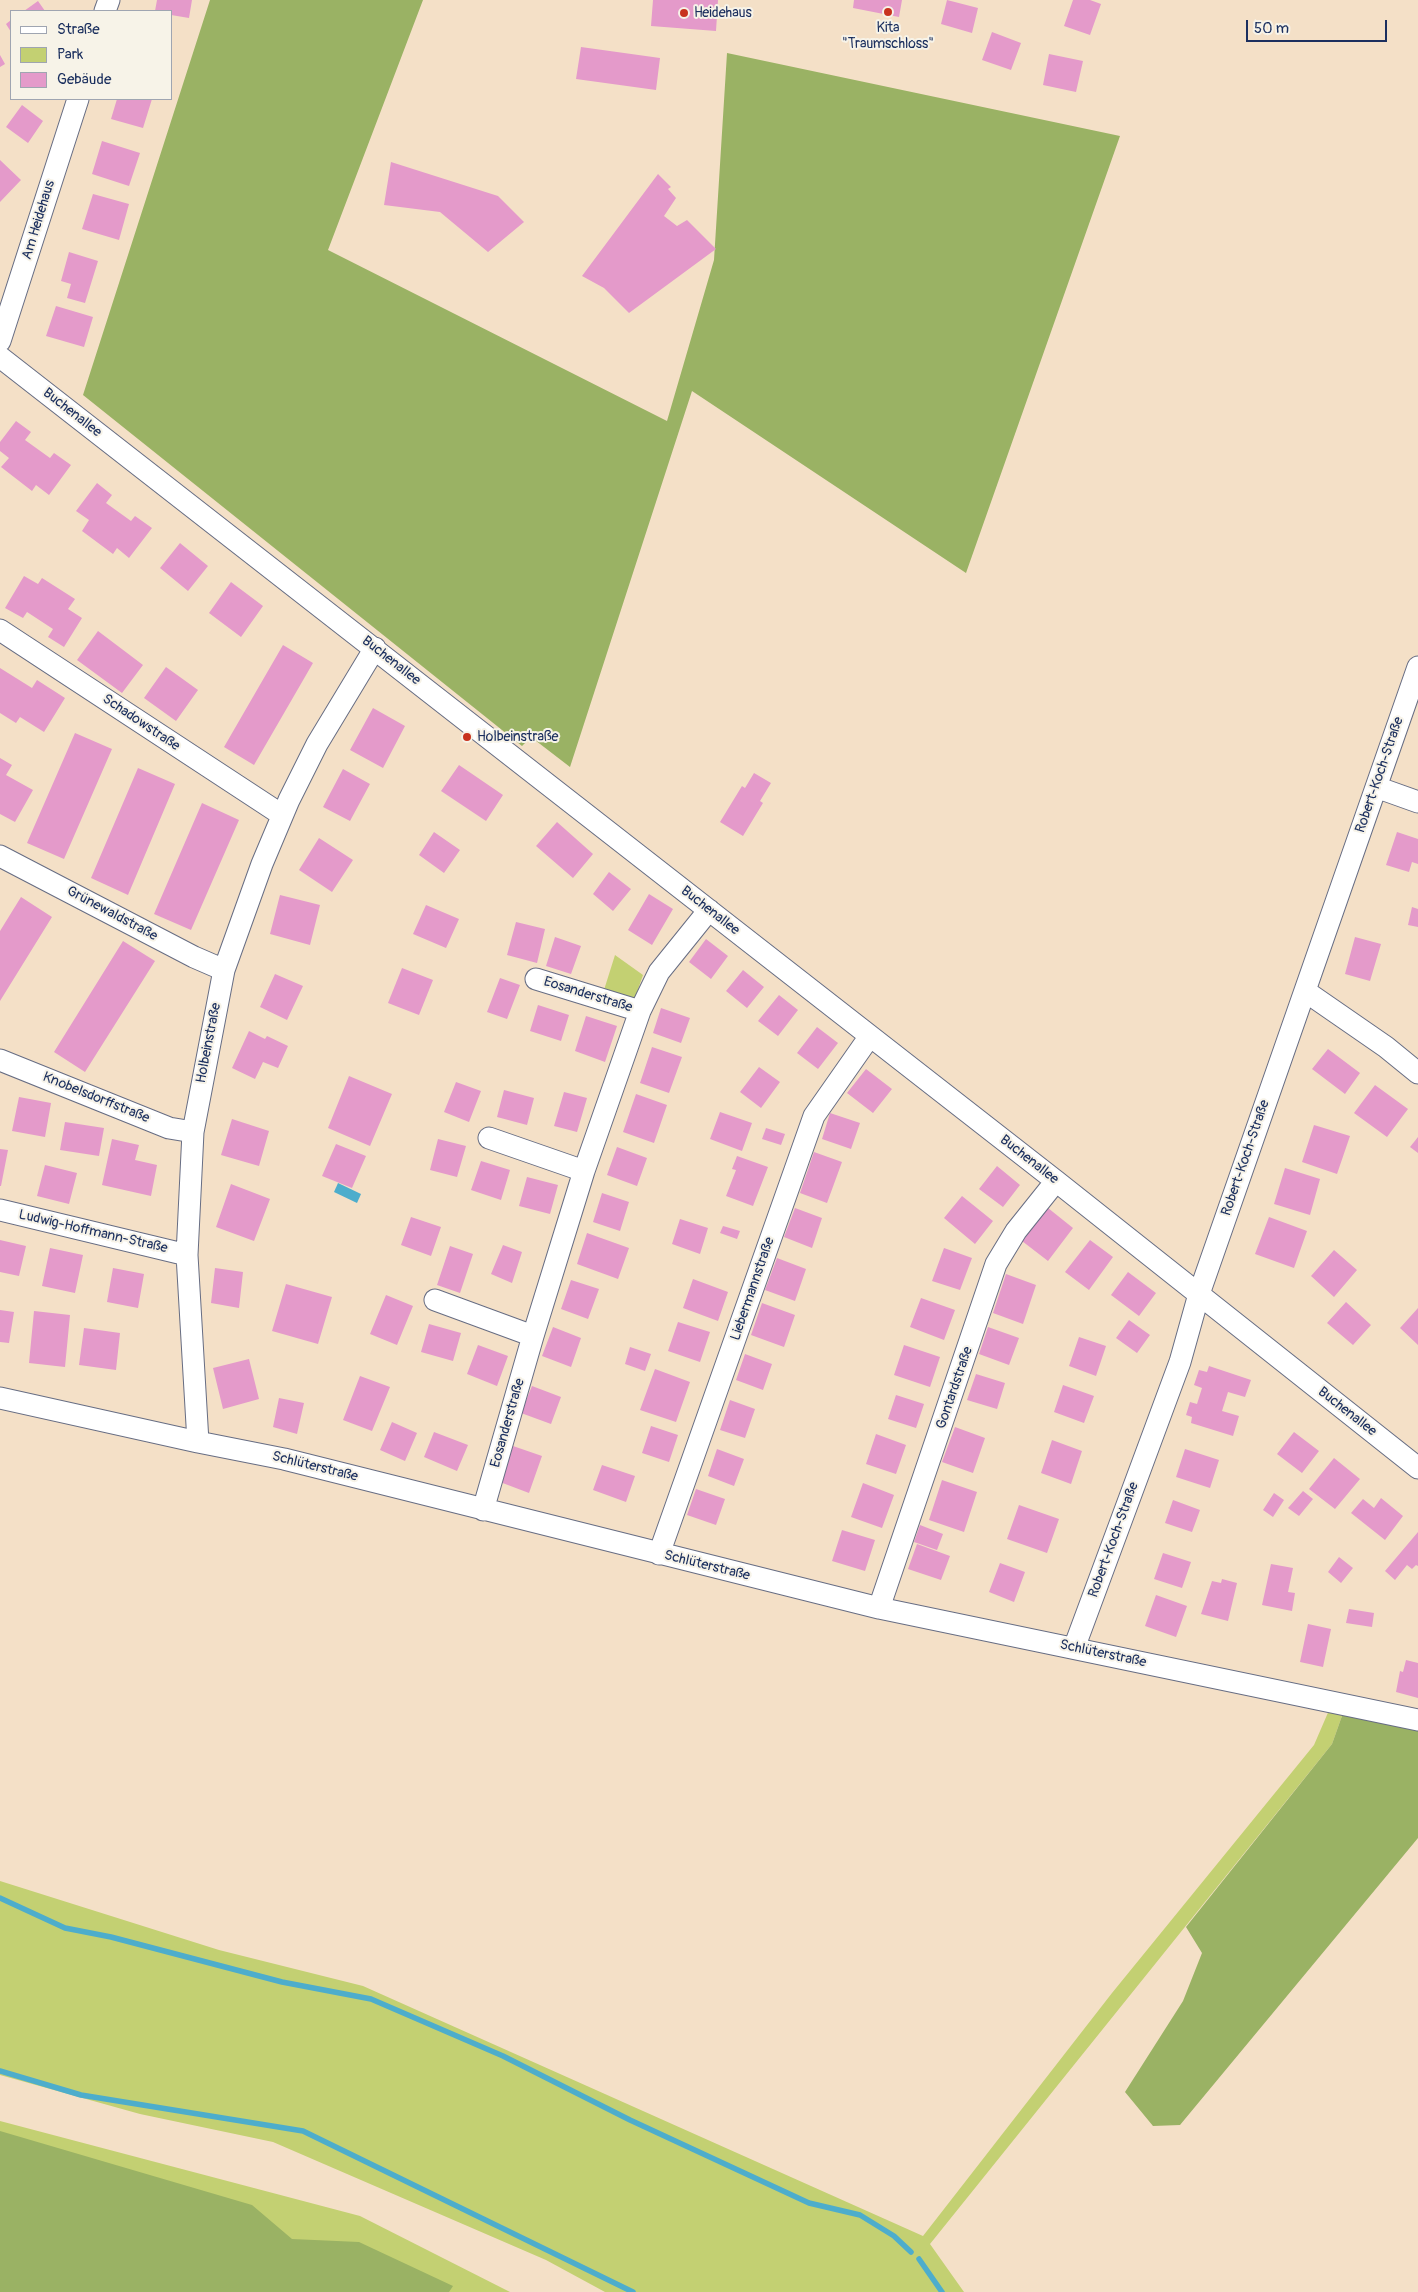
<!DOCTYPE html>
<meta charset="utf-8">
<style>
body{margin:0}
#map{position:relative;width:1418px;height:2292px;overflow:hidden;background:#f4e0c7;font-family:Pangolin,sans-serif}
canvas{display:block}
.legend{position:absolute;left:10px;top:10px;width:162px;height:90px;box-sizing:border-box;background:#f7f3e8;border:1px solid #9fa5b1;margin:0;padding:6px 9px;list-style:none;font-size:15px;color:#1b2f5e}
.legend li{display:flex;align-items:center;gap:10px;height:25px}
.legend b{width:25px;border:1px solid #9fa5b1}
.scale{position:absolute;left:1246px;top:20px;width:141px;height:22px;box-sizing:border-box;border:2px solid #1b2f5e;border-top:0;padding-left:6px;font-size:15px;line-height:18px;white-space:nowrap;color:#1b2f5e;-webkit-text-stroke:4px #f7f3e8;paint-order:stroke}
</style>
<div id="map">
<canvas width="1418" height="2292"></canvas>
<ul class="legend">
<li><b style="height:6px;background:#fff"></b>Straße</li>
<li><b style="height:14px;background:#c3d072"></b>Park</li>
<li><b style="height:14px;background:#e49aca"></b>Gebäude</li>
</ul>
<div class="scale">50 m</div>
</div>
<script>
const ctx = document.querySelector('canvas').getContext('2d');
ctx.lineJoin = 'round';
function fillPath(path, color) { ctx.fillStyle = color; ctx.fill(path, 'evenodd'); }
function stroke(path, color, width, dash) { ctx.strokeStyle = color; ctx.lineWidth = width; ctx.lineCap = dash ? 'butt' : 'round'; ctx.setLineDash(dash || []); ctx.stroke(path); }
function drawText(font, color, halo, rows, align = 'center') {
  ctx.font = font + ' Pangolin,sans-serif'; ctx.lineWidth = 4; ctx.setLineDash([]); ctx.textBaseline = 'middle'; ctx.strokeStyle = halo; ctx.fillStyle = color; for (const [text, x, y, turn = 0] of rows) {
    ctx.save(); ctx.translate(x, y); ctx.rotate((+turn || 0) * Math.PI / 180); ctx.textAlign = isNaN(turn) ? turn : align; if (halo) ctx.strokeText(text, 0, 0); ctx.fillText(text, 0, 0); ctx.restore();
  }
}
fillPath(new Path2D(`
 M615,955L643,975L634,1001L604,990Z
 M1330,1708L1343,1713L1332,1744L930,2244L964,2292H605L546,2260L273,2142L140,2114L0,2075V1881L219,1950L363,1986L923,2236L1112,1993L1314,1745Z
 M0,2121L360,2216L510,2292H0Z`), '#c3d072');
fillPath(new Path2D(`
 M210,0H423L328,250L667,421L714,260L727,53L1120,136L966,573L692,391L570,767L531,737L522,746L83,395Z
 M1343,1713L1418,1730V1838L1180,2125L1153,2126L1125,2092L1183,2001L1202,1953L1186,1927L1332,1744Z
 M0,2131L252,2205L292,2239L359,2242L453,2286L449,2292H0Z`), '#9ab264');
fillPath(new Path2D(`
 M338,1183L361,1194L357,1203L334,1192Z`), '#4dadcc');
stroke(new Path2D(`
 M0,1898L65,1928L111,1937L282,1982L371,1999L503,2056L630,2120L809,2203L860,2215L894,2236L911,2252
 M0,2071L81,2095L303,2131L633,2292
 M919,2259L942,2292`), '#4dadcc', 5.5);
fillPath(new Path2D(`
 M157,0H192L189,18L171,15V11H155Z
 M653,0H718L716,31L651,26Z
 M854,0H902L899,17L853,8Z
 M947,0L978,8L972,33L941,24Z
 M1073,0H1090L1101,4L1090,35L1064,26Z
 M38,1L45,11H24Z
 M11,20V32L6,24Z
 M992,32L1021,43L1011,70L982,60Z
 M581,47L660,58L656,90L576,79Z
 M1049,54L1083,61L1076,92L1043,85Z
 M0,55L5,64L0,67Z
 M117,99H152L143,128L111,119Z
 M22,105L43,121L28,143L6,127Z
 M102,141L140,153L129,186L92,174Z
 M0,160L21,180L0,202Z
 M391,162L498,196L524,222L488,252L440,212L384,205Z
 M658,174L671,187L668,189L676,198L664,216L677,226L687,220L716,249L629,313L604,288L582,276Z
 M93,194L129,204L119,240L82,229Z
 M69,252L98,261L85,303L67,298L71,284L61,281Z
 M56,306L93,317L84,347L46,336Z
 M16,421L31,432L25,440L50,458L54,453L71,465L49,495L36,485L32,491L1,467L9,458L0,451V442Z
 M97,483L112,495L106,503L131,521L135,516L152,528L129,558L117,548L113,554L82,531L89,520L76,511Z
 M180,543L208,566L188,591L160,568Z
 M24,576L38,584L42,578L75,599L68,609L82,618L64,647L48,637L53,629L27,612L23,618L5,608Z
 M231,582L263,606L241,637L209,613Z
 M98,631L143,665L122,693L77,660Z
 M283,645L313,663L254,765L224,747Z
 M166,667L198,690L176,721L144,698Z
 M0,668L32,688L37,680L65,698L44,732L20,717L16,723L0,713Z
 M373,708L405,726L383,768L350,750Z
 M75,733L112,749L64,859L27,843Z
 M0,758L12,765L6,775L33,790L15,822L0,814Z
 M459,765L503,795L486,821L441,791Z
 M138,768L175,784L128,895L91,878Z
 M343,769L370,784L350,821L323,807Z
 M754,773L771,783L760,801L763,803L743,836L720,822L742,786L745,788Z
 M202,803L239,820L191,930L154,914Z
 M557,822L593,854L573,878L536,846Z
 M434,832L460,850L444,873L419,855Z
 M1397,832L1418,839V864L1412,862L1409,872L1386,865Z
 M319,838L353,860L332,892L299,870Z
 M609,872L631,889L613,911L593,894Z
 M649,894L673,909L652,945L628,930Z
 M280,895L320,905L310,945L270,934Z
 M21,897L52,917L0,1001V931Z
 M426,905L459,919L446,948L413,934Z
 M1412,907L1418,909V927L1408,925Z
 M516,922L545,929L537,963L507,955Z
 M555,937L581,946L571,974L546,966Z
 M1355,937L1381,944L1370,981L1345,974Z
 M706,939L728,956L711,979L689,962Z
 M123,941L155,961L85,1072L54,1052Z
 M402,968L433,980L419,1015L388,1003Z
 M743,970L764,987L747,1008L726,991Z
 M275,974L303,986L287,1020L260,1007Z
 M500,978L520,985L507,1019L487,1012Z
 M779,995L798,1010L778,1036L758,1021Z
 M538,1005L569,1015L561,1041L530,1031Z
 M661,1008L690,1018L681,1043L653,1033Z
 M586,1016L617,1026L605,1062L575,1051Z
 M817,1027L838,1043L818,1069L797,1053Z
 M249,1031L265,1039L267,1036L288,1046L278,1068L263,1062L255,1079L232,1068Z
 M652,1047L682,1057L669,1093L640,1083Z
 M1328,1049L1360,1073L1345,1094L1312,1069Z
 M759,1067L780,1082L761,1108L740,1092Z
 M866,1069L892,1089L873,1113L847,1093Z
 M349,1076L392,1094L370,1146L328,1128Z
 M456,1082L481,1091L469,1122L444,1112Z
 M1375,1085L1408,1109L1387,1137L1354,1113Z
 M504,1090L534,1098L527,1125L497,1117Z
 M564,1092L587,1098L577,1132L554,1126Z
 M636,1094L667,1105L654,1143L623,1132Z
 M19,1097L51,1103L45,1137L12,1131Z
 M720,1112L752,1123L742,1151L710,1139Z
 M830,1113L860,1123L851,1149L822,1139Z
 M232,1119L269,1131L259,1166L221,1155Z
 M65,1122L104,1128L99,1156L60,1150Z
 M1314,1125L1350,1136L1337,1174L1302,1162Z
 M766,1128L785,1134L781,1145L762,1139Z
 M1418,1137V1153L1410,1147Z
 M112,1139L139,1145L135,1160L157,1165L151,1196L102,1185Z
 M438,1139L466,1146L457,1177L430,1170Z
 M336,1144L366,1156L352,1188L322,1176Z
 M617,1147L647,1158L637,1186L607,1175Z
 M0,1149L8,1150L1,1186H0Z
 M814,1152L842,1162L827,1203L800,1193Z
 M737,1156L768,1167L753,1206L726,1196L736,1170L732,1169Z
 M481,1161L510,1170L501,1200L471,1190Z
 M45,1165L77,1173L69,1204L37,1196Z
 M997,1166L1020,1185L1003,1207L979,1189Z
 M1285,1168L1320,1179L1310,1215L1274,1204Z
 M527,1177L558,1185L550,1214L519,1206Z
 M231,1184L270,1199L254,1241L216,1227Z
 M602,1193L629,1202L620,1231L593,1222Z
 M962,1196L993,1221L975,1244L944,1218Z
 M795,1208L822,1218L812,1248L784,1237Z
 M1048,1208L1073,1228L1048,1261L1022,1241Z
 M411,1217L441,1227L431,1256L401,1245Z
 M1269,1217L1307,1231L1294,1268L1255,1254Z
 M680,1219L708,1228L700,1254L672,1244Z
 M723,1226L740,1231L737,1239L720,1233Z
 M587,1233L629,1248L618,1279L577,1264Z
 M0,1240L26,1246L19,1276L0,1272Z
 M1090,1240L1113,1257L1089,1290L1065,1272Z
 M503,1245L522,1252L512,1283L491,1274Z
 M450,1246L473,1254L460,1293L437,1285Z
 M50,1248L83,1255L75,1293L42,1286Z
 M944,1248L972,1258L960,1290L932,1281Z
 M1334,1250L1357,1270L1334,1297L1311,1276Z
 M777,1258L806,1269L795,1301L765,1290Z
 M113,1268L144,1274L138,1308L107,1302Z
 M215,1268L243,1272L239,1308L211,1303Z
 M1128,1272L1156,1293L1139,1316L1111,1295Z
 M1006,1274L1036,1285L1023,1324L993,1313Z
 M693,1279L728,1292L718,1321L683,1308Z
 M571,1280L599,1289L588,1319L561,1309Z
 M286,1284L332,1297L318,1344L272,1331Z
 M386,1295L413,1306L397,1345L370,1334Z
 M921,1298L955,1310L944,1340L910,1327Z
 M1346,1302L1371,1325L1353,1345L1327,1323Z
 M762,1303L795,1315L784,1347L751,1335Z
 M1418,1308V1345L1400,1328Z
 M0,1310L14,1312L9,1343L0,1342Z
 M34,1311L70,1315L65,1367L29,1363Z
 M1129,1320L1150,1335L1137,1353L1116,1338Z
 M678,1322L710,1332L700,1362L668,1351Z
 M429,1324L461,1333L453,1361L421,1352Z
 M553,1327L581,1338L571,1367L542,1356Z
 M988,1327L1019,1338L1009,1365L979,1354Z
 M84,1328L120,1333L116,1370L79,1365Z
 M1079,1337L1106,1346L1096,1376L1069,1366Z
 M478,1345L508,1356L497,1386L467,1374Z
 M904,1345L940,1357L930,1387L894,1375Z
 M630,1347L651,1354L645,1371L625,1364Z
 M745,1354L772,1364L763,1390L736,1380Z
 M249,1359L259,1399L223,1409L213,1368Z
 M1209,1366L1251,1380L1245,1397L1228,1392L1222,1411L1239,1416L1233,1436L1191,1423L1192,1417L1186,1415L1190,1402L1197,1404L1202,1388L1194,1385L1199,1370L1207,1372Z
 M655,1369L690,1382L676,1422L640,1410Z
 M976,1374L1005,1383L997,1409L967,1400Z
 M360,1376L390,1387L372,1431L343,1420Z
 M1063,1385L1094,1396L1084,1423L1054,1412Z
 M532,1386L561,1397L551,1424L521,1413Z
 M896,1395L924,1404L916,1428L888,1419Z
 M279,1398L304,1403L297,1434L273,1427Z
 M730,1400L755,1409L745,1438L720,1430Z
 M392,1422L417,1433L405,1461L380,1450Z
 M651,1426L678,1435L669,1462L642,1453Z
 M955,1427L985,1438L973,1473L942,1462Z
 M434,1432L468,1445L457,1471L424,1457Z
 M1294,1432L1319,1451L1302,1473L1277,1454Z
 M876,1434L906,1445L896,1474L866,1464Z
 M1052,1440L1082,1451L1071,1484L1041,1473Z
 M513,1446L542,1456L529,1493L500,1482Z
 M717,1449L744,1459L734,1486L708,1476Z
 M1185,1449L1219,1460L1210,1488L1176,1477Z
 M1334,1458L1360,1479L1335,1509L1309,1489Z
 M602,1465L635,1476L626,1502L593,1490Z
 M942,1480L977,1492L964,1532L929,1520Z
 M863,1483L894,1495L882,1528L851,1517Z
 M696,1489L725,1499L716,1525L687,1515Z
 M1303,1491L1313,1499L1299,1516L1288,1508Z
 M1274,1493L1284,1500L1273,1517L1263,1510Z
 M1381,1498L1403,1516L1385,1540L1351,1513L1363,1499L1374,1508Z
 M1173,1500L1200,1510L1192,1532L1165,1523Z
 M1019,1505L1059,1519L1047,1553L1007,1539Z
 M920,1525L943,1534L937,1550L914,1542Z
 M842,1530L875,1540L865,1571L832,1561Z
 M1418,1532V1566L1416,1565L1412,1569L1407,1565L1395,1580L1385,1571Z
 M917,1544L950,1556L941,1580L908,1569Z
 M1163,1553L1191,1562L1182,1588L1154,1579Z
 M1339,1557L1353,1568L1341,1583L1328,1572Z
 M1000,1563L1025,1572L1014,1602L989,1592Z
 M1271,1564L1293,1568L1288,1592L1295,1593L1292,1611L1262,1605Z
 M1222,1579L1237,1583L1228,1621L1201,1614L1212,1581L1221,1583Z
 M1156,1595L1187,1606L1176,1637L1145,1626Z
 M1349,1609L1374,1613L1372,1627L1346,1623Z
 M1308,1624L1331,1629L1323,1667L1300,1662Z
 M1406,1660L1418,1663V1698L1396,1692L1400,1671L1403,1672Z`), '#e49aca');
const minor = new Path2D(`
 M105,11L109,0
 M0,341L78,99
 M0,357L1056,1181L1418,1468
 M0,630L282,815
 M1376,787L1418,802
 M0,856L194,957L224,970
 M536,979L640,1011
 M1305,991L1386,1047L1418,1073
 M0,1060L169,1128L193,1132
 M489,1138L584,1171
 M0,1210L187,1255
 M435,1300L533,1336
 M0,1398L198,1442L284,1459L879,1608L1418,1720
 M198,1442L187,1255L193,1132L224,970L262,864L289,800L317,744L375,648
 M483,1510L533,1336L584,1171L640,1011L659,972L709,910
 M659,1554L814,1116L870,1036
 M879,1608L996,1264L1016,1231L1056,1181
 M1074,1648L1180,1362L1199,1294L1418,667`);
stroke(minor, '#676d83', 23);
stroke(minor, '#fff', 21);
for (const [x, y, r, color] of [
 [888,12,5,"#c8321e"],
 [684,13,5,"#c8321e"],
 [467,737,5,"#c8321e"]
]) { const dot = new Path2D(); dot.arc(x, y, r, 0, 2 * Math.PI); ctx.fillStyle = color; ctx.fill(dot); stroke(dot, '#f7f3e8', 2); }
drawText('14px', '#1b2f5e', '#f7f3e8', [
 ["Heidehaus",694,13],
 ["Kita",888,28,"center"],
 ["\"Traumschloss\"",888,44,"center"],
 ["Holbeinstraße",477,737]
], 'left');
drawText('14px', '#1b2f5e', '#f7f3e8', [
 ["Am Heidehaus",39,220,-73],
 ["Buchenallee",72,413,38],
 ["Buchenallee",391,661,38],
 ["Schadowstraße",141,723,34],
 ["Robert-Koch-Straße",1380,775,-71],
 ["Buchenallee",710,911,38],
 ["Grünewaldstraße",112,914,28],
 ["Eosanderstraße",588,995,17],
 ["Holbeinstraße",209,1043,-79],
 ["Knobelsdorffstraße",96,1098,22],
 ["Robert-Koch-Straße",1246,1158,-71],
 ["Buchenallee",1029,1160,38],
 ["Ludwig-Hoffmann-Straße",93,1232,13],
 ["Liebermannstraße",753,1289,-71],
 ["Gontardstraße",955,1388,-71],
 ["Buchenallee",1347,1412,38],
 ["Eosanderstraße",508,1423,-74],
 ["Schlüterstraße",315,1467,14],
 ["Robert-Koch-Straße",1114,1540,-70],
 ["Schlüterstraße",707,1566,14],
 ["Schlüterstraße",1103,1654,12]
]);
</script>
